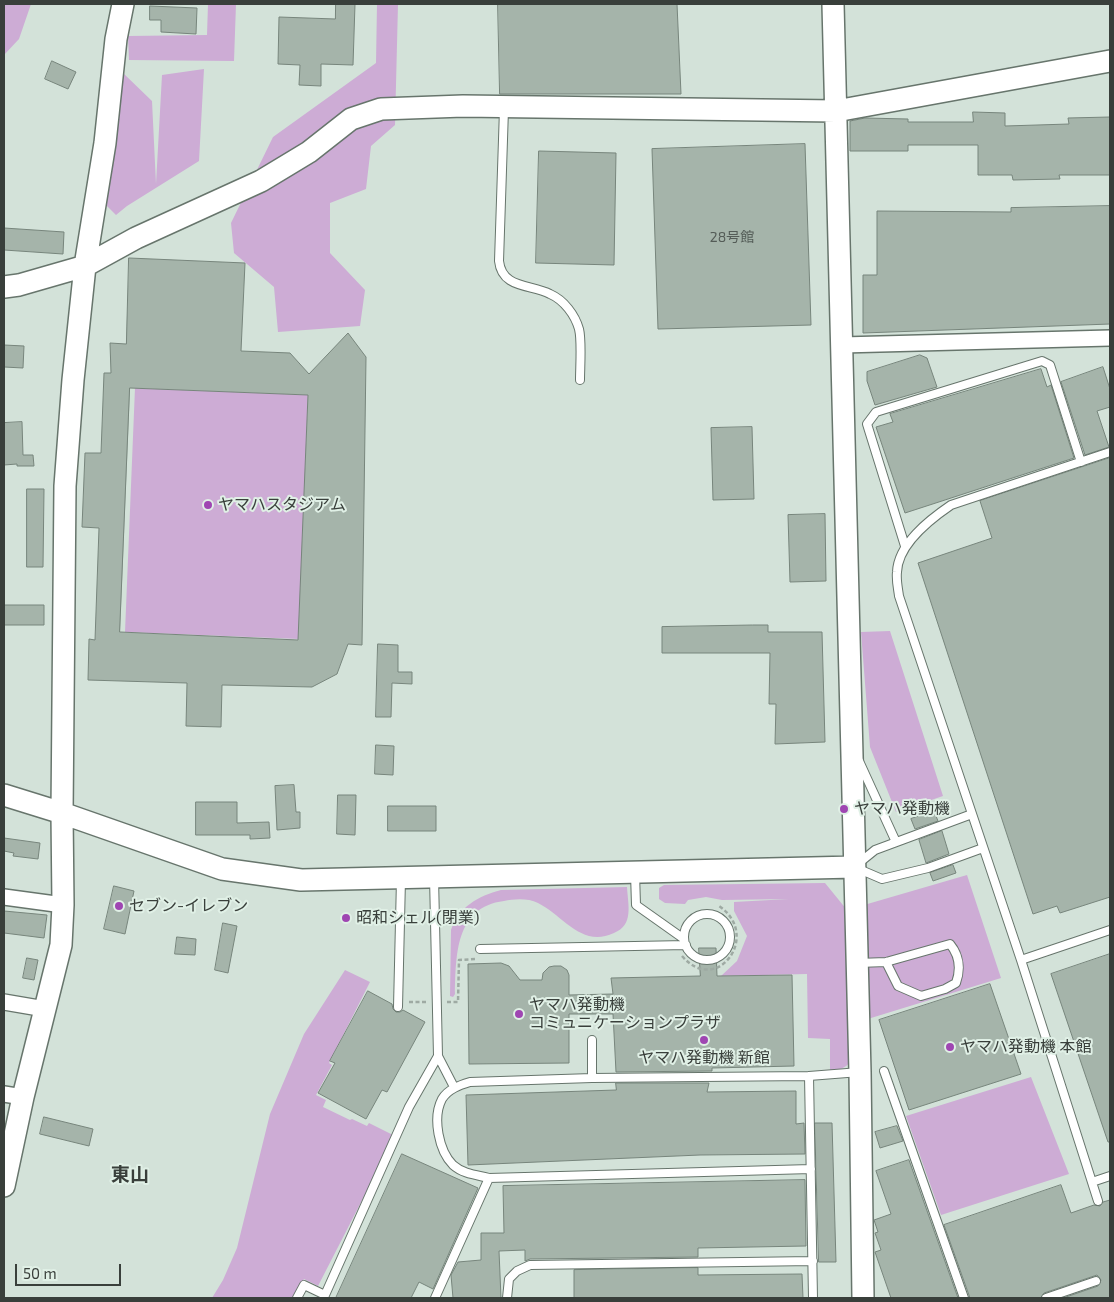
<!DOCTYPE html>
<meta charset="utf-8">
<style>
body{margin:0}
#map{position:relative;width:1114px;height:1302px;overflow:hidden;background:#d3e2d9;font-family:"Exo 2",sans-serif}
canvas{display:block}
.frame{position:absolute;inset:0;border:5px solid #393f3b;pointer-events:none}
.scale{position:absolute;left:15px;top:1264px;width:106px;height:22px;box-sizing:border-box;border:2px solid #393f3b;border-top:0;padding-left:6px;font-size:15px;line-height:18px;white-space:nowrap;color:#393f3b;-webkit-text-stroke:4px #e0f0e6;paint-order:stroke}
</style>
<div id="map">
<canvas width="1114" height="1302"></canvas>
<div class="frame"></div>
<div class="scale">50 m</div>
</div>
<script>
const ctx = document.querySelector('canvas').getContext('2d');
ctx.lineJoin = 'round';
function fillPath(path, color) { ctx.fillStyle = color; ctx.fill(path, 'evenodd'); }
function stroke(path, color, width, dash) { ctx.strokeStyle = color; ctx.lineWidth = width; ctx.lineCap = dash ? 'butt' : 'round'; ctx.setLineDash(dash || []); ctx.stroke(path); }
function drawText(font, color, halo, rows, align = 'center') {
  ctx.font = font + ' "Exo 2","Noto Sans JP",sans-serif'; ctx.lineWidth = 4; ctx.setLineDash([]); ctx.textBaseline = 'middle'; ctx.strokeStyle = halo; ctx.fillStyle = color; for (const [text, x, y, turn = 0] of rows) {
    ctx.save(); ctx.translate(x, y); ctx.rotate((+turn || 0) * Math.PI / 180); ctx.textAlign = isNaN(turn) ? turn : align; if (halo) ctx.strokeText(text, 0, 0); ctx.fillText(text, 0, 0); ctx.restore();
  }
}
fillPath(new Path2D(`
 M4,4H31L19,39L4,55Z
 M208,4H236L234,61L129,60L128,36L207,35Z
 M377,4H398L395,125L371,146L366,189L330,203V253L365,290L360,326L278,332L274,287L234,253L231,223L273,137L376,63Z
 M204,69L199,161L127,206L116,215L106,205L123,73L152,101L156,184L162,75Z
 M135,388L308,395L299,639L125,632Z
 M890,631L943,796L896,812L870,747L861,632Z
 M967,875L1001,978L858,1022L864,905Z
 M825,883L847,910L851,1061C845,1069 839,1070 830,1070V1039L808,1038L807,974L721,976L737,961L747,936L734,911V902L789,899L722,900L706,897L688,900L685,904L665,903L659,899V888L664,885Z
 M627,887C628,905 634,925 614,933C581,948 564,916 538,903C528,898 514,899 504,901C455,907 456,956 455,994L453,997L450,996L451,930C459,907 478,896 501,890Z
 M345,970L370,982L329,1063L332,1065L316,1095L326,1100L323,1107L350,1120L352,1119L367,1126L369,1123L395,1136L318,1286L304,1279L294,1298H212L223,1280L237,1248L270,1114L304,1034Z
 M1031,1077L1069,1174L941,1215L906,1116Z`), '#cdacd5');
const building = new Path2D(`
 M336,4H355L353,65L321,64V86L299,85L300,65L278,64L279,17L335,19Z
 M498,4H677L681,94H500Z
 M150,6L197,8L196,34L161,32V20H150Z
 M52,61L76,72L68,89L45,79Z
 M973,112L1005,113V126L1069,124L1068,118L1110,117V175H1059L1060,179L1013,180L1012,175H978V145H908V151H850V121L865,118L908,119V122H973Z
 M805,144L811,325L658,329L652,149Z
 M539,151L616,153L614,265L536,263Z
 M1110,206V324L863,333V275H877V211L1011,212V208Z
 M4,228L64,232L63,254L4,250Z
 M129,258L245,263L241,351L290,353L309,374L348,333L366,357L362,645L348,644L337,674L312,687L222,685L221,727L186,726L187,683L88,680L89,639L95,640L99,528L82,527L85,453H101L104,373H111L110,343L126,344ZM130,388L308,395L298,640L120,632Z
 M4,345L24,346L23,368L4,367Z
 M920,355L927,358L937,387L875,405L867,381V372Z
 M1103,367L1110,389V407L1097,411L1109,447L1085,455L1061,382Z
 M1041,369L1047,387L1051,385L1074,458L905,513L876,427L893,422L890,414Z
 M22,422L23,455H33L34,466H17V464L4,465V423Z
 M752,427L754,499L713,500L711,428Z
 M1110,458V897L1060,913L1057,906L1033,914L918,563L992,538L980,501Z
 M27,489H44L43,567H27Z
 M825,514L826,581L790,582L788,515Z
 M4,605H44V625H4Z
 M753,625H768V632H822L825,742L775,744L776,704H769L770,653H662V627Z
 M378,644L398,645V672H412V684L392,683L391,717H376Z
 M376,745L394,746L393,775L375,774Z
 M294,785L296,812H300V828L277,830L275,786Z
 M338,795H356L355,835L337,834Z
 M196,802H237V823L269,822L270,838L250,839V835H196Z
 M388,806H436V831H388Z
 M934,811L938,821L915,829L911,819Z
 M942,831L949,854L926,863L919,840Z
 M4,838L40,843L38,859L13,856L14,853L4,851Z
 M953,865L956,873L933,881L930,873Z
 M114,886L134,891L125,934L104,929Z
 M4,911L47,915L44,938L4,933Z
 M223,923L237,926L228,973L215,970Z
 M177,937L196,939L195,955L175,954Z
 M699,948H716L717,976L792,975L794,1066L712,1068V1071L616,1072L613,1014H569V1063L469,1064L468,964L501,963L509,966L520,980H542L543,973L549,967L554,966H561L567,970L569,975V995L613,994L611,978L700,976Z
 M1110,954V1142H1108L1051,974Z
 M27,958L38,960L34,980L23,978Z
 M990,984L1021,1074L909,1110L879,1020Z
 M368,991L392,1004L393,1009L396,1012H400L403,1010L425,1022L387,1092L382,1090L366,1119L318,1093L335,1063L330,1061Z
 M616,1083H709L707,1092L796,1091V1124L804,1123L805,1154L700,1155L468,1165L466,1095L616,1090Z
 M44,1117L93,1129L89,1146L40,1134Z
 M815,1123H832L836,1262H819Z
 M897,1126L903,1141L880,1148L875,1132Z
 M402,1154L478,1188L433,1289L419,1282L411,1298H336Z
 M909,1160L958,1298H891L875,1252L881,1250L875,1233L878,1232L874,1220L891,1214L876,1171Z
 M805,1180L806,1246L698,1248V1257L530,1259L525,1261V1250L499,1251L501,1298H453L451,1275L458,1262L481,1260V1233H504L503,1186Z
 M1061,1185L1071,1213L1094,1205L1100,1206L1103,1202L1110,1200V1298H1063L1098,1286L1101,1280L1097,1275L1044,1293L1041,1298H970L944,1225Z
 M698,1268V1275L802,1274L803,1298H574V1270Z`);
fillPath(building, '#a5b4aa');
stroke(building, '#77857c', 1);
const lane = new Path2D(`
 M504,109L499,261C502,289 531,284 550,294C564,300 575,315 579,329C582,341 580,367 580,380
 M905,546L867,424L876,412L1042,361L1050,365L1081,462
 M859,761L896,842
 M972,814L875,850L854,867L882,879L928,868L983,848
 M635,873L636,905L684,939
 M684 937a23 23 0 1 1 46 0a23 23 0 1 1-46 0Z
 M480,949L686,945
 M1021,960L1110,930
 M858,963L886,962L950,944C959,955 961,969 956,983L945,989L921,996L898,986L886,962
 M398,1007L401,879
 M438,1056L454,1087
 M884,1071L964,1298
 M592,1078L809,1076
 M489,1178L811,1169
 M1092,1182L1110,1176
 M1098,1201L1021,960L899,596C898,588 896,580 897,572C898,544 929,520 951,505L1110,452
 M297,1298L304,1285L325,1295L409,1107L438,1056L434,877
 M435,1298L489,1178C477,1175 463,1174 453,1165C439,1151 432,1118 442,1099C448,1089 460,1085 470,1082L592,1078V1040
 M507,1298L509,1279L517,1271L530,1265L813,1261
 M813,1298L809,1076L860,1072
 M1046,1298L1096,1281`);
const street = new Path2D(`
 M842,345L1110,338
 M4,897L63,905
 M4,1002L45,1009
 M4,1094L23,1097`);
const secondary = new Path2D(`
 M833,4L860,1072L863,1298
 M4,287L19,285L85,266L136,238L261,181L309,152L351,119L381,109L463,106L836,111L1110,61
 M4,795L62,813L222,869L301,880L854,867
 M4,1186L23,1097L61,945L63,905L62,813L65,486L73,380L85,266L105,143L116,39L123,4`);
stroke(lane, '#67756c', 10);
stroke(street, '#67756c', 18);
stroke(secondary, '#67756c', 24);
stroke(new Path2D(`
 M682,956C717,997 762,935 719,906
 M409,1002H426
 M447,1002H458L459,960L477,959`), '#9eaaa3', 2.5, [4, 2.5]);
stroke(lane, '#fff', 8);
stroke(street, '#fff', 15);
stroke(secondary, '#fff', 21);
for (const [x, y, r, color] of [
 [208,505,5,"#9f46b2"],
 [844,809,5,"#9f46b2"],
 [119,906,5,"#9f46b2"],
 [346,918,5,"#9f46b2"],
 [519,1014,5,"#9f46b2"],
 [704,1040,5,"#9f46b2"],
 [950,1047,5,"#9f46b2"]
]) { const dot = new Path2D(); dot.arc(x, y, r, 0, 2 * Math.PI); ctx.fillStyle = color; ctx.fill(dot); stroke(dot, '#e0f0e6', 2); }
drawText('14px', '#545c57', null, [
 ["28号館",732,237]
]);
drawText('16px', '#393f3b', '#e0f0e6', [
 ["ヤマハスタジアム",218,505],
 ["ヤマハ発動機",854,809],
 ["セブン-イレブン",129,906],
 ["昭和シェル(閉業)",356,918],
 ["ヤマハ発動機",529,1005],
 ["コミュニケーションプラザ",529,1023],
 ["ヤマハ発動機 本館",960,1047],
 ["ヤマハ発動機 新館",704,1058,"center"]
], 'left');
drawText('bold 19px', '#393f3b', '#e0f0e6', [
 ["東山",130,1175]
]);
</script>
